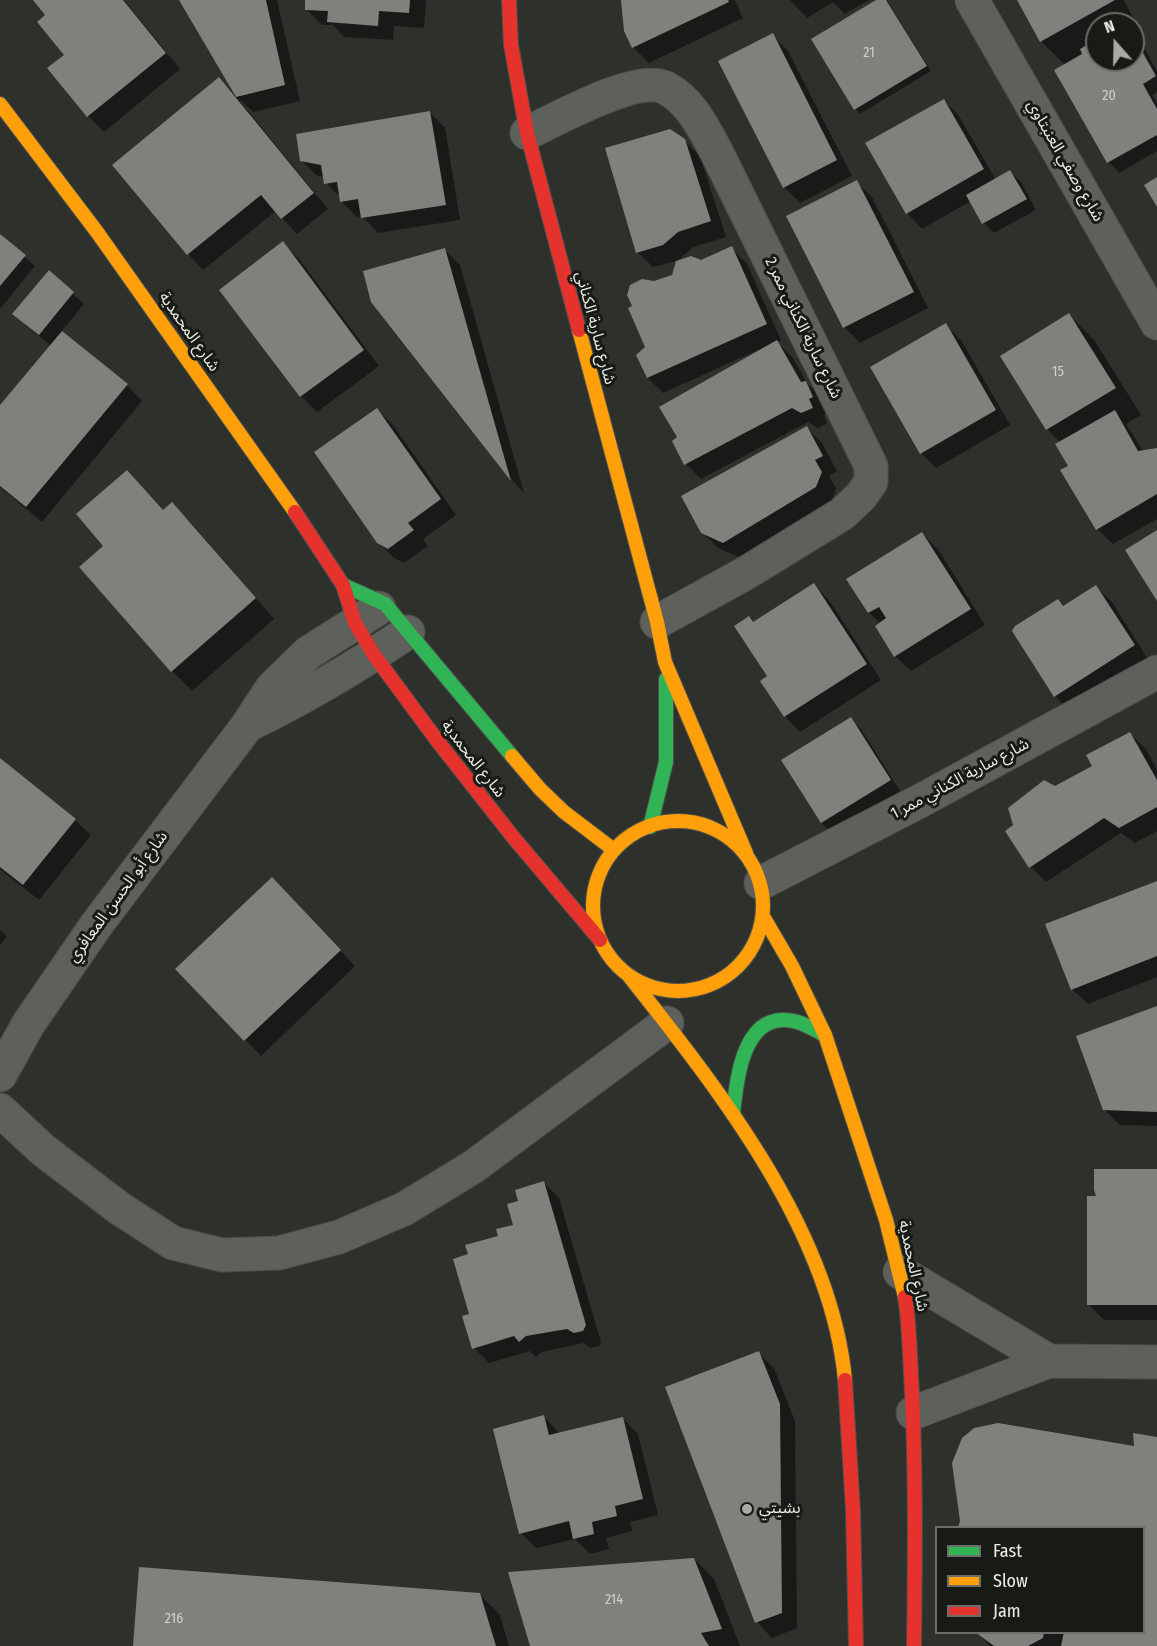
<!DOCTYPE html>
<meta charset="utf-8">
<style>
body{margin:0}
#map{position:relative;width:1157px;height:1646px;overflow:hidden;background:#2e312b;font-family:"Fira Sans Condensed",sans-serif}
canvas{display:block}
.legend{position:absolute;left:935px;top:1526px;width:210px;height:108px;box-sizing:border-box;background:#171a15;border:2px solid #6b6e69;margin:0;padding:8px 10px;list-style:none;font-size:18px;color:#e9ede6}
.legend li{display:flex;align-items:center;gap:12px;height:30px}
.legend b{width:30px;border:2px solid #6b6e69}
.north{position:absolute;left:1085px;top:12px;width:60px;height:60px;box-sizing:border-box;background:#171a15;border:2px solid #6b6e69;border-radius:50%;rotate:340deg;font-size:16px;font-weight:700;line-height:24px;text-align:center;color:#e9ede6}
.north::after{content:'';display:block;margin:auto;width:21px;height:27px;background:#a8aba5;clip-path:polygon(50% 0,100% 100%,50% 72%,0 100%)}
</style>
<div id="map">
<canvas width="1157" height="1646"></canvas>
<ul class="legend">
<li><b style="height:8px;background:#30b455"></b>Fast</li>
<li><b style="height:8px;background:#ff9f0a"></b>Slow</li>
<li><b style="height:8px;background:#e5322d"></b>Jam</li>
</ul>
<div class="north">N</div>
</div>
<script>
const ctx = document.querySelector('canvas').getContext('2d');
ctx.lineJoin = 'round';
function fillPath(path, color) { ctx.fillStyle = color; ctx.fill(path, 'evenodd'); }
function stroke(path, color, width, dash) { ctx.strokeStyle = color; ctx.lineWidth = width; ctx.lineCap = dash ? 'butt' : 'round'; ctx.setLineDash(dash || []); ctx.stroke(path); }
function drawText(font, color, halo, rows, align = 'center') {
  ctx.font = font + ' "Fira Sans Condensed","Noto Sans Arabic",sans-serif'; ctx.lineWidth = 6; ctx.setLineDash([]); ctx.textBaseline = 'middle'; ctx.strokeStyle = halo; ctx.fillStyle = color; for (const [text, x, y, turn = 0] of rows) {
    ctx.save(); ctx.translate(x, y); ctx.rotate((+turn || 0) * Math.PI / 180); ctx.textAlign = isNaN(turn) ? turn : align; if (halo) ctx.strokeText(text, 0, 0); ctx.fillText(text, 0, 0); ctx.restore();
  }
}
fillPath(new Path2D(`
 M35,0H124L180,69L104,132L88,116L49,68L66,55L47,16Z
 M181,0H277L300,101L253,112L241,100L240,101L328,209L297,234L276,211L203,270L188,254L114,165L219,79L238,97Z
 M307,0H426L424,28L394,26L393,40L344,37L333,25H322L306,9Z
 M623,0H735L743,18L649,63L634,48L625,30Z
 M790,0H869L845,14L833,2L807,18Z
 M879,0H886L888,2L931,71L860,114L855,109Z
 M1019,0H1124L1139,28L1133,31V24H1097V60H1133V31L1136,34L1157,71V92L1152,95L1157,103V151L1119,173L1109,162L1056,71L1065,65L1041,41Z
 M772,35L788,51L852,176L800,203L784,187L720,62Z
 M944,100L959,116L996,180L1010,172L1021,182L1036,210L994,233L984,223L971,201L922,229L907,213Z
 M429,112L445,128L460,220L378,233L362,216L357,217L342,202L341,198L326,183L325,177L317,176L301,160Z
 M684,140L700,156L726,237L693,247L677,261L653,267L637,252Z
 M856,182L872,197L928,308L860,343L844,327Z
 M0,236L35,266L0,309Z
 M283,243L299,259L379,366L317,412L301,396L221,290Z
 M731,248L747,264L781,340L777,342L793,358L807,383L822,398L828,412L824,415L827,423L818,428L808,422L701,479L686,464L761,351L760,349L663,393L648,378L638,355L646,348L654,283L673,276Z
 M445,250L460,265L524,493L512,480L373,302Z
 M49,273L84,304L61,332L127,385L142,401L42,522L0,487V408L51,346L25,324Z
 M1069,315L1095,341L1141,415L1126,424L1144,452L1157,450V519L1113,544L1097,529L1061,443L1047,429Z
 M945,325L961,340L1010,425L936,468L921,453Z
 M377,410L393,425L456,515L423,539L428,546L404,563L394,558L378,542Z
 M807,428L822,443L837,471L829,476L836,488L831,502L739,557L718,548L702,532Z
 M127,472L164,511L172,504L192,524L274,619L192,691L172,671L105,546Z
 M922,534L938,549L985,625L911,671L895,656L881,624L869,613L848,580Z
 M814,585L829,600L881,680L800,732L785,716L762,681L769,676L749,618L754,623Z
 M1096,587L1112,602L1149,661L1070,711L1055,696L1064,607Z
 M851,719L861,729L900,791L832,833L822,823L783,760Z
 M1130,734L1146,749L1157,770V831L1135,843L1121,833L1046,882L1031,867L1055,788L1094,767Z
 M0,759L75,820L91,835L39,900L0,869Z
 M1157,882V977L1088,1004L1072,989Z
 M288,895L355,966L261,1056L177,969Z
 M0,930L7,937L0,945Z
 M1157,1008V1126L1120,1125L1104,1109Z
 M1157,1170V1320H1104L1089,1305L1098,1198Z
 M544,1183L559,1198L601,1342L599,1346L590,1348L584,1343L542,1352L536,1357L530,1351L489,1363L474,1348L470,1255L515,1226Z
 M758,1353L774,1368L795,1421L797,1628L772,1638L757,1622Z
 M544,1417L560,1434L622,1418L638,1434L658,1515L630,1522L632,1531L606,1538L609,1549L590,1554L575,1539L536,1548L521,1533Z
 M1157,1438V1646H990L977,1632H1144V1528L1136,1448Z
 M694,1559L714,1579L740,1646H532Z
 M480,1595L500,1615L509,1646H134Z`), '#0007');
fillPath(new Path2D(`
 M33,0H123L166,53L87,117L47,68L64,55L37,22L45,15Z
 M179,0H266L285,85L236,97Z
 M305,0H410L409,13L379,11L378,26L327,22L328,11L305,10Z
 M621,0H728L729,2L632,48L624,31Z
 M876,0H886L927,66L854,110L811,39Z
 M1017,0H1115L1040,42Z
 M773,33L837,160L783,188L718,61Z
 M1133,35L1156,76L1143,84L1157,109V135L1107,163L1054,70L1082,54L1080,49L1097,39V60H1133Z
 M219,77L314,193L281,219L261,195L187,255L112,165Z
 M944,99L984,169L906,214L865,143Z
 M430,111L446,205L361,218L358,199L340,202L337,182L324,184L321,165L300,161L296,134Z
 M670,129L685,139L711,221L678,232L663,245L636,253L605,148Z
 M1010,170L1027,199L982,224L966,195Z
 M1157,177V207L1144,185Z
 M857,180L914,292L843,328L786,216Z
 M0,234L26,255L0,286Z
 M283,241L364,350L300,397L219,290Z
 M732,246L767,324L647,378L636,355L645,347L628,308L632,306L627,295L630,285L642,279L654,281L672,275L676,261L691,256L701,260Z
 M445,248L511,481L371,302L363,271Z
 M49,270L74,292L39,335L12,314Z
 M1069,313L1116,388L1046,430L1000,356Z
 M946,323L996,410L920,454L870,367Z
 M62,331L128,384L26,507L0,486V405Z
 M777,340L801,382L806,381L813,397L809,399L813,408L801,413L792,408L684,465L672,441L677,437L659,407Z
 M377,408L441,499L408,523L414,530L388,549L377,543L314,452Z
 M1115,410L1138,451L1157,448V494L1096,530L1060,470L1068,466L1055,444Z
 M807,426L823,456L815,460L822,472L816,487L723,543L701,533L681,496Z
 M127,470L163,510L172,502L256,598L171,672L79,567L103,546L76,514Z
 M1157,530V601L1125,550Z
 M922,532L971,609L894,657L875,626L886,618L879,607L868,613L846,579Z
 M814,583L867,664L784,717L760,681L767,676L734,626L749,616L753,622Z
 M1096,585L1135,645L1054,697L1012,631L1015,626L1058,599L1063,606Z
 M851,717L891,780L821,823L781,760Z
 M1130,732L1157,780V807L1119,828L1104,818L1029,868L1005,831L1013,825L1008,808L1044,780L1055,786L1092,766L1086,755Z
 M0,758L76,819L23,885L0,867Z
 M272,877L341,950L244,1041L175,969Z
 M1157,881V956L1071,990L1045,924Z
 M1157,1006V1112L1103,1110L1076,1036Z
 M1094,1169H1157V1305H1087V1196H1096L1094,1190Z
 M544,1181L586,1325L583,1331L574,1333L567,1329L526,1336L519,1342L514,1336L472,1349L462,1316L469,1314L453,1259L468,1254L465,1245L498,1236L496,1229L513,1225L507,1204L518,1201L515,1190Z
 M759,1351L780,1404L782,1613L755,1623L665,1387Z
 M544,1415L549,1435L623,1417L643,1499L615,1506L617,1516L592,1522L594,1534L573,1539L569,1521L519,1534L493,1429Z
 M998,1423L1134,1446L1133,1433L1157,1437V1646H1061L1064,1632H1144V1528H958L960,1521L952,1463L962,1438L974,1428Z
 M694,1558L722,1629L701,1633L709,1646H530L508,1572Z
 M139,1567L480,1593L496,1646H133Z
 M975,1632H1044L1043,1638L1028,1646H994Z`), '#7e817c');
const street = new Path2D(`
 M972,0L1157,323
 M527,133C556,120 637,73 666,88C691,101 704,129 717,153L871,466V482L861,496L842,514L746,573L657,622
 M248,725C304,698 356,667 408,632
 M761,883L920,801L1157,672
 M0,1075L29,1023L97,924L247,726L272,688L308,653L379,608
 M0,1110L43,1150L119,1208L173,1243L222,1255L279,1253L339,1237L404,1209L473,1167L667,1023
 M900,1272L1049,1361
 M913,1413L1049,1361L1157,1362`);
const fast = new Path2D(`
 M343,585L385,604L512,756
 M650,827L666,762V679
 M733,1114C736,1083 742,1018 785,1020C800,1020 812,1029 825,1035`);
const slow = new Path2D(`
 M0,104L97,232L295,512
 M579,330L657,622L665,662L746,853
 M512,756L540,789L564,812L614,850
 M593 906a85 85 0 1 1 170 0a85 85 0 1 1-170 0Z
 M764,918L792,966L825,1035L886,1220L905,1297
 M629,976C719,1090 831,1231 845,1380`);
const jam = new Path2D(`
 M509,0L511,45L527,133L579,330
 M295,512L343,585L355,623L374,655L439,743L513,837L600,940
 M905,1297C910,1329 910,1361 912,1393C916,1478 915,1562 914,1646
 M845,1380L853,1510L856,1646`);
stroke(street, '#4d4f4a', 35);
stroke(fast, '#4d4f4a', 16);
stroke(slow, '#4d4f4a', 16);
stroke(jam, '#4d4f4a', 16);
stroke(street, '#5d605b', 33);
stroke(fast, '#30b455', 14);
stroke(slow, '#ff9f0a', 14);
stroke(jam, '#e5322d', 14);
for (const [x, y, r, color] of [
 [747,1509,6,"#a8aba5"]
]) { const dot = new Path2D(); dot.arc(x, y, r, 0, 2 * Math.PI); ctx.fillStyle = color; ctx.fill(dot); stroke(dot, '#171a15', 2); }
drawText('14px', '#ced2cc', null, [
 ["21",869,53],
 ["20",1109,96],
 ["15",1058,372],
 ["214",614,1600],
 ["216",174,1619]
]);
drawText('16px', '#e9ede6', '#171a15', [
 ["شارع وصفي العنبتاوي",1065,161,60],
 ["شارع سارية الكناني",595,328,75],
 ["شارع سارية الكناني ممر 2",803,328,64],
 ["شارع المحمدية",189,332,55],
 ["شارع المحمدية",473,759,52],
 ["شارع سارية الكناني ممر 1",960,779,-28],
 ["شارع أبو الحسن المعافري",118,897,-54],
 ["شارع المحمدية",913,1266,78]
]);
drawText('16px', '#e9ede6', '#171a15', [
 ["بشيتي",759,1509]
], 'left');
</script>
